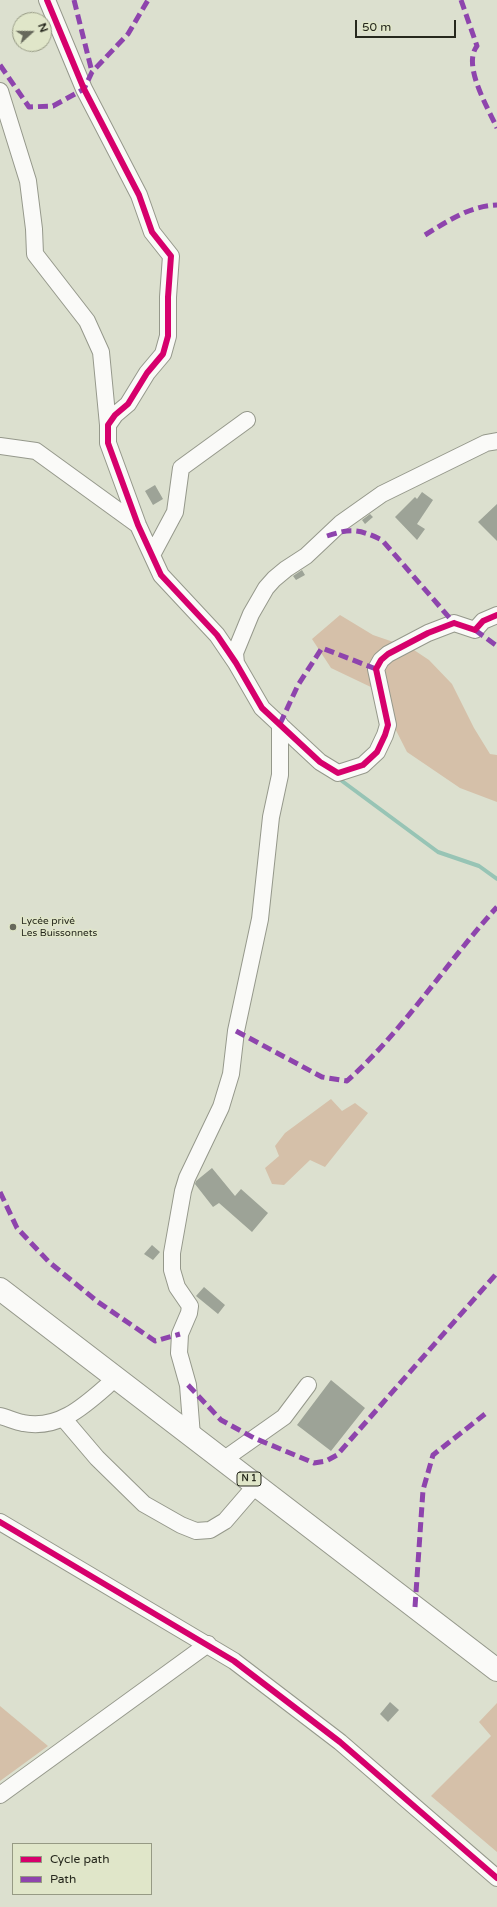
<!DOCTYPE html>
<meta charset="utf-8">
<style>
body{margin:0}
#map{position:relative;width:497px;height:1907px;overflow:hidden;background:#dce0cf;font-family:"Varela Round",sans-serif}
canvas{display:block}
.legend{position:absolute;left:12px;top:1843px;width:140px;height:52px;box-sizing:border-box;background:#e0e6c9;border:1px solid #969a84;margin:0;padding:5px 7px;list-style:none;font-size:12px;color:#26281d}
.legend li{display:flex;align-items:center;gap:8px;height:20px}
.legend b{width:20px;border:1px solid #969a84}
.north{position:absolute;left:12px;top:12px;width:40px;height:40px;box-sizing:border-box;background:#e0e6c9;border:1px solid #969a84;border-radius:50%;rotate:69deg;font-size:11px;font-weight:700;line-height:16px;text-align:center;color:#26281d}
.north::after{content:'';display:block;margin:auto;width:14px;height:18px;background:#66685b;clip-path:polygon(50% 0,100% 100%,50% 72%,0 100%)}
.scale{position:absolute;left:355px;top:20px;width:101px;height:18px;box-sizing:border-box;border:2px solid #26281d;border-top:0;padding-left:5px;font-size:12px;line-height:14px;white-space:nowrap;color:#26281d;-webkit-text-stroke:3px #e0e6c9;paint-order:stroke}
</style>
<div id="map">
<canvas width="497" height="1907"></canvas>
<ul class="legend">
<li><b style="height:5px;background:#d6006c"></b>Cycle path</li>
<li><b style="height:5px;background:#8e44ad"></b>Path</li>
</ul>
<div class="north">N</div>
<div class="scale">50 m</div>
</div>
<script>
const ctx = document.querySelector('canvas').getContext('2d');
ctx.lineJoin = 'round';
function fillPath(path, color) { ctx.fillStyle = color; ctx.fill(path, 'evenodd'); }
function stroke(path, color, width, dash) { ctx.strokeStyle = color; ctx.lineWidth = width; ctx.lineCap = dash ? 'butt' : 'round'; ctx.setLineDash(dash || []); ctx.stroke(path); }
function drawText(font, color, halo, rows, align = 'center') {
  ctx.font = font + ' "Varela Round",sans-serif'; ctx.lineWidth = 3; ctx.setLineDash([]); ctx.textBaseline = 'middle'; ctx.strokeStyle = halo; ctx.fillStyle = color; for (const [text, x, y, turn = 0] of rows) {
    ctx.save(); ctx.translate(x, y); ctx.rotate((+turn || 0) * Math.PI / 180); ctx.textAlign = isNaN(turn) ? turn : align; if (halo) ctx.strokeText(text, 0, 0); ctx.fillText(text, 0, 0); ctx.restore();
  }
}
fillPath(new Path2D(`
 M340,615L373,635L411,648L429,660L452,684L474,728L490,754L497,755V802L460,788L407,752L375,689L331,668L312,639Z
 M331,1099L342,1111L355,1103L368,1113L325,1167L310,1160L284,1185L272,1184L265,1168L279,1156L275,1146L285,1133Z
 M497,1703V1852L431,1796L491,1736L479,1722Z
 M0,1706L48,1746L0,1781Z`), '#d5c0a9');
stroke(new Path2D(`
 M342,781L438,852L479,866L497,879`), '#97c4b5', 4);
fillPath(new Path2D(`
 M155,485L163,499L153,505L145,491Z
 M422,492L433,500L417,524L425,529L417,540L395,517L415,497L417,499Z
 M497,504V541L478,522Z
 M370,514L373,517L365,524L362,520Z
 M302,570L305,575L296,580L293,576Z
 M212,1168L235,1196L241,1189L268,1213L252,1232L219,1203L213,1207L195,1184L196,1181Z
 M152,1245L160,1252L153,1260L144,1254Z
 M204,1287L225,1305L218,1314L196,1296Z
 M331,1380L365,1408L331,1451L297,1425Z
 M390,1702L399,1710L388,1722L380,1714Z`), '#9da397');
const minor = new Path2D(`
 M47,0L84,89L139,195L152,232L171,256L168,297V336L163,354L147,373L128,404L115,415L108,425V443L138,525L161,575L217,635L236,663L262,708L320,762L338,773L363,765L377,752L385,735L388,725L376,669L381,660L388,654L428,633L454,623L475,630L483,621L497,615
 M0,91L28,181L34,229L35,254L87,321L101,352L108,425
 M0,446L36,451L138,525
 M152,555L175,512L181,468L247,420
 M236,663L235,653L251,614L266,588L274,579L286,569L306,556L341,523L382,494L486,443L497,441
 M0,1416C8,1418 16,1422 23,1423C62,1431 90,1400 116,1378
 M63,1418L97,1458L144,1504L181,1525L196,1531L210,1530L225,1521L256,1485
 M192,1436L188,1385L179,1353L180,1334L189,1313L190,1306L177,1287L172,1270V1253L183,1191L187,1178L221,1107L231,1074L236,1031L260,919L271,817L280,775V724
 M223,1460L284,1417L308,1385
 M0,1522L234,1661L340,1742L497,1878
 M0,1795L208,1644`);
const highway = new Path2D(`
 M0,1289L497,1670`);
stroke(minor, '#95988b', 18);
stroke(highway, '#95988b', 24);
stroke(minor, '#fafaf8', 16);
stroke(highway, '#fafaf8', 22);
stroke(new Path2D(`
 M74,0L92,72
 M461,0L477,46C462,65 488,108 497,128
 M0,65L29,107L53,106L84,89L92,72L128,34L148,0
 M425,235C448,221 469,206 497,205
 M327,536C351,528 359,529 382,540L454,623
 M475,630L497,646
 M280,724L298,685L322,648L376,669
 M236,1031L322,1077L347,1081C404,1030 446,963 497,907
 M0,1192L17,1228L49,1262L98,1302L155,1341L180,1334
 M188,1385L221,1420L254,1438L314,1463L326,1461L337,1455L497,1273
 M415,1607L423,1490L433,1455L485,1414`), '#8e44ad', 5, [10, 5]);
stroke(new Path2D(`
 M47,0L84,89L139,195L152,232L171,256L168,297V336L163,354L147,373L128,404L115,415L108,425V443L138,525L161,575L217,635L236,663L262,708L320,762L338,773L363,765L377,752L385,735L388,725L376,669L381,660L388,654L428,633L454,623L475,630L483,621L497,615
 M0,1522L234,1661L340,1742L497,1878`), '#d6006c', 6);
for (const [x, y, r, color] of [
 [13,927,4,"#66685b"]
]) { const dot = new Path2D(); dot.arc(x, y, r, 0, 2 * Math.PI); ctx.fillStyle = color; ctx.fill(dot); stroke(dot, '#e0e6c9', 1.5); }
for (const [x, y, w] of [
 [249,1479,24]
]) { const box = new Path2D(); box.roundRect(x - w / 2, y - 7, w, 14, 3); ctx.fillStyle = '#e0e6c9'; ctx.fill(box); stroke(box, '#26281d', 1); }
drawText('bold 9px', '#26281d', null, [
 ["N 1",249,1479]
]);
drawText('10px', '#26281d', '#e0e6c9', [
 ["Lycée privé",21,921],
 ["Les Buissonnets",21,933]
], 'left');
</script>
